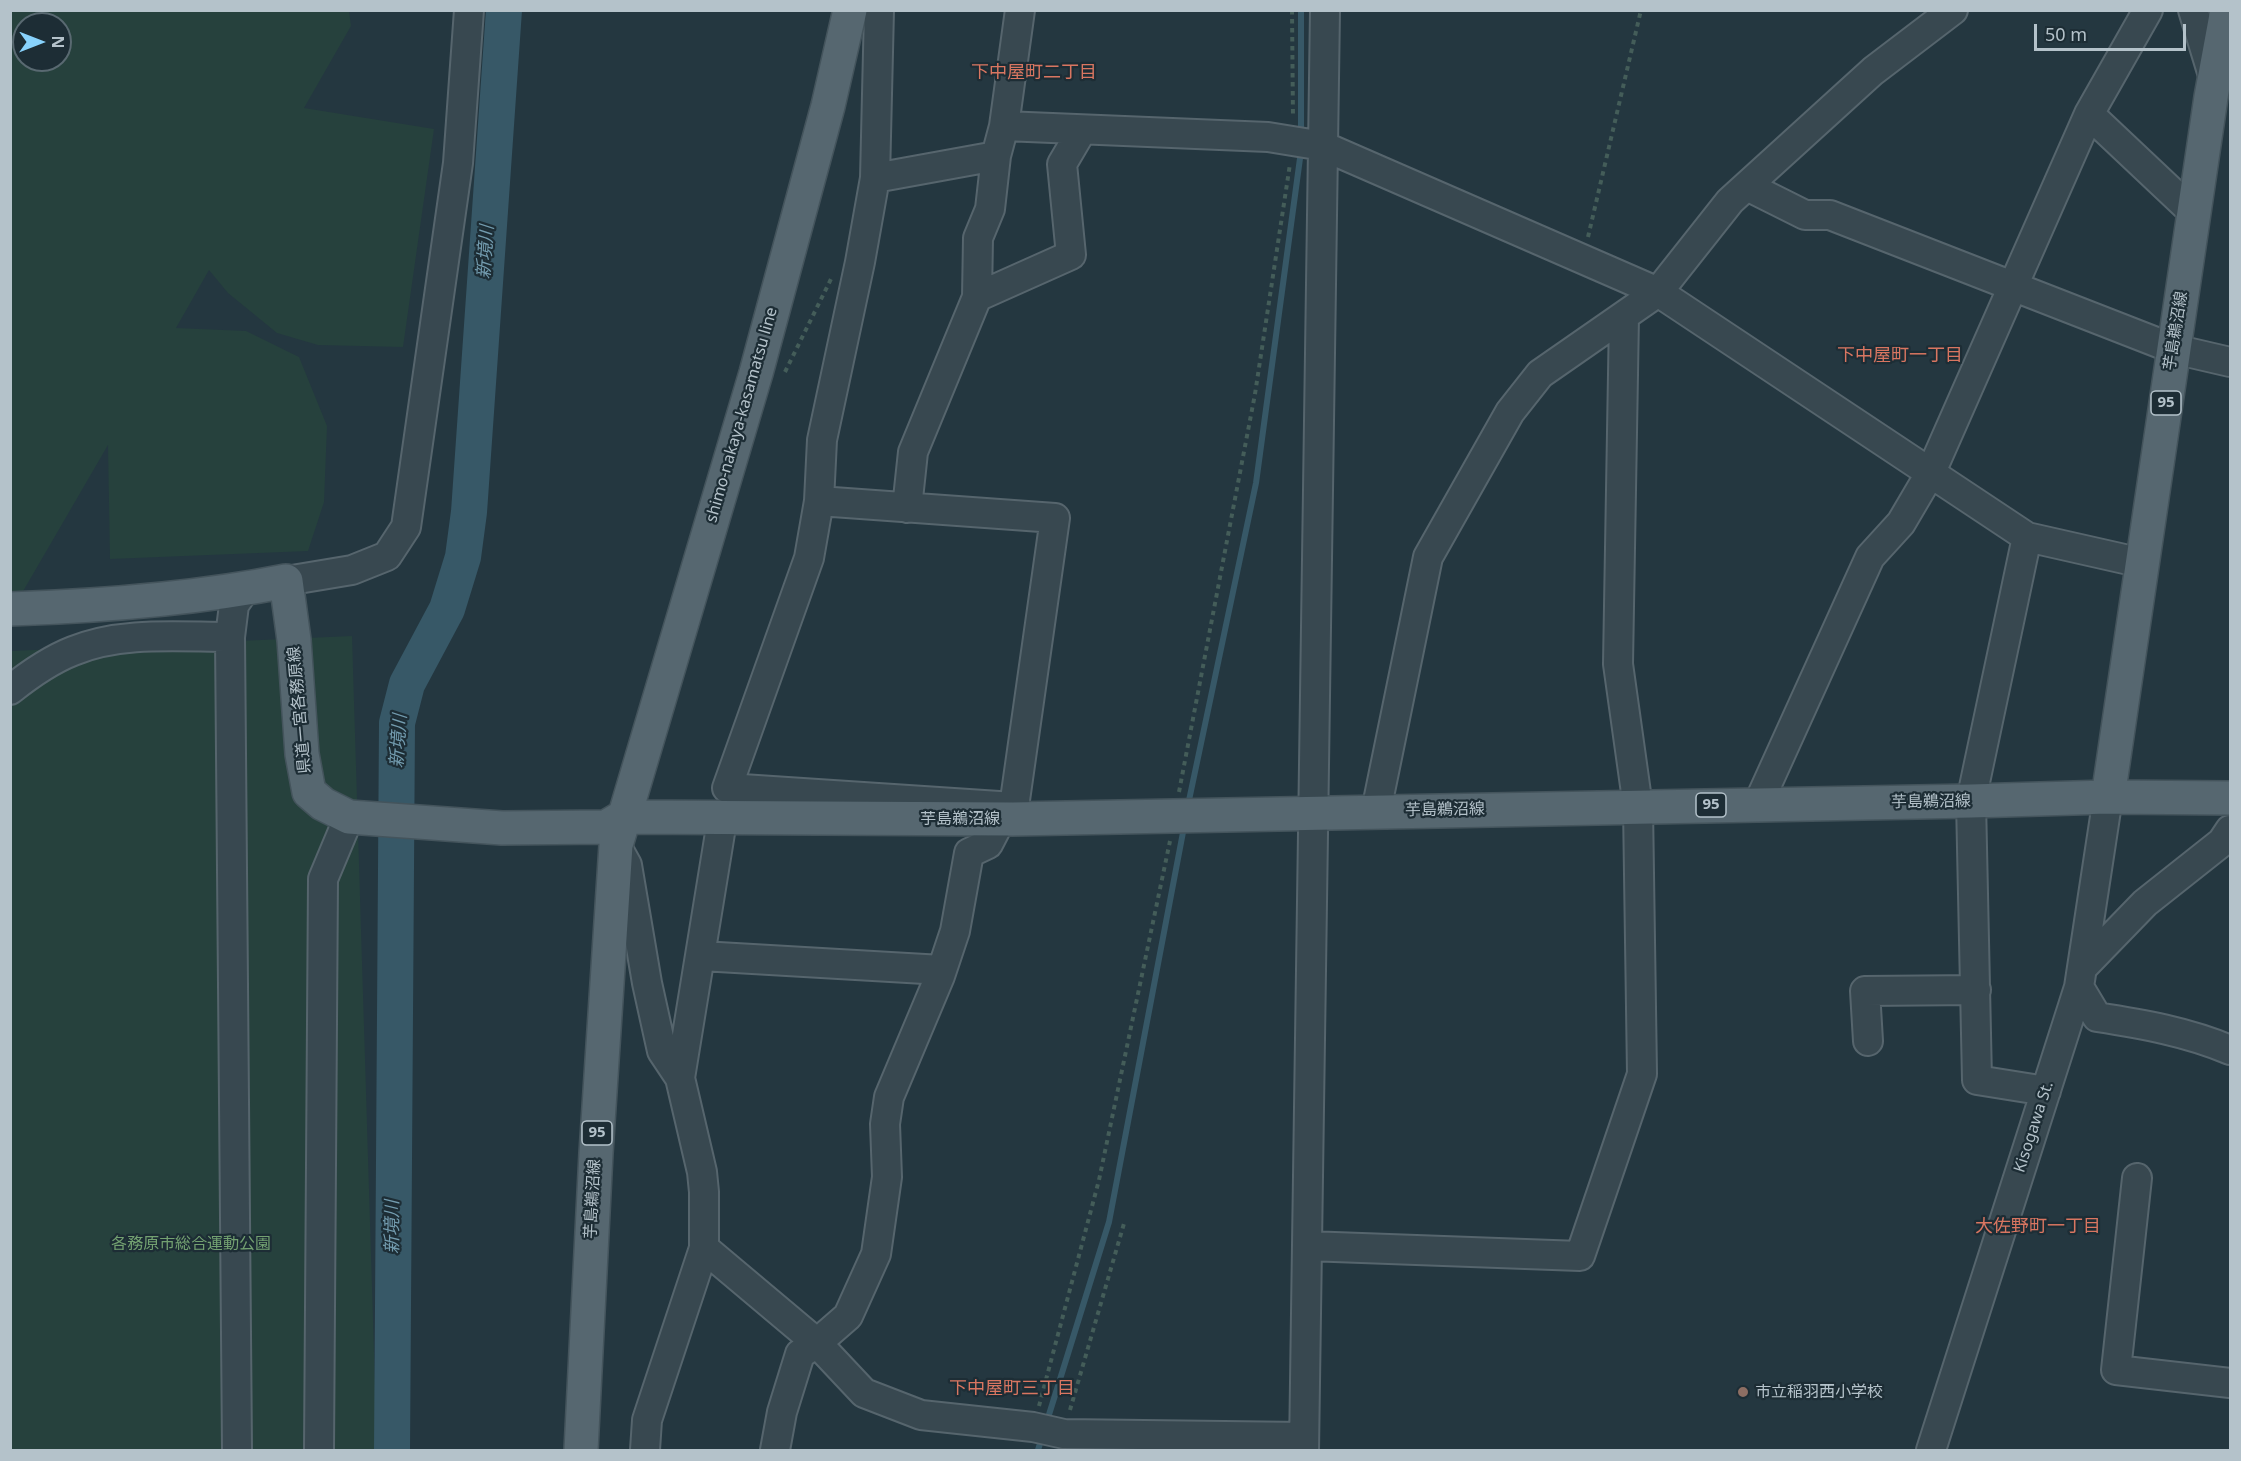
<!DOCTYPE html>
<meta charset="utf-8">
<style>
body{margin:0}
#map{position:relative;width:2241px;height:1461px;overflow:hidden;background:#243740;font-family:"Noto Sans",sans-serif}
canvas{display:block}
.frame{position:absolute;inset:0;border:12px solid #b4c2ca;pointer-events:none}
.north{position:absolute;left:12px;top:12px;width:60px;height:60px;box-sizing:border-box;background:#1d2d35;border:2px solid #596971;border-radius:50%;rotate:90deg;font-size:16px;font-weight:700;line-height:24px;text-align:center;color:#b4c2ca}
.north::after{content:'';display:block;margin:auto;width:21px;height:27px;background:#88d2fc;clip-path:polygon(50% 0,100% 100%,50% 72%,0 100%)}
.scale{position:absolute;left:2034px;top:24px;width:152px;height:27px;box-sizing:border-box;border:3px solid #b4c2ca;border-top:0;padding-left:8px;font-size:18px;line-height:21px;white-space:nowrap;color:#b4c2ca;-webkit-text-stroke:4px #1d2d35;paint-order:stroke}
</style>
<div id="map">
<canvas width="2241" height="1461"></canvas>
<div class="frame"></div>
<div class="north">N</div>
<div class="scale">50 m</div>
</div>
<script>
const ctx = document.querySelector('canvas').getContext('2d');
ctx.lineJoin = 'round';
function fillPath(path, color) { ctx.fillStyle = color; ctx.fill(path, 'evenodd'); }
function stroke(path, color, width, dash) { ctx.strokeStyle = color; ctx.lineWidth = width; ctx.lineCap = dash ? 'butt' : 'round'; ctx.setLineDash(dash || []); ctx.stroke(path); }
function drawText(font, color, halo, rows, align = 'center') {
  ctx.font = font + ' "Noto Sans","Noto Sans JP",sans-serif'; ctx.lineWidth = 4.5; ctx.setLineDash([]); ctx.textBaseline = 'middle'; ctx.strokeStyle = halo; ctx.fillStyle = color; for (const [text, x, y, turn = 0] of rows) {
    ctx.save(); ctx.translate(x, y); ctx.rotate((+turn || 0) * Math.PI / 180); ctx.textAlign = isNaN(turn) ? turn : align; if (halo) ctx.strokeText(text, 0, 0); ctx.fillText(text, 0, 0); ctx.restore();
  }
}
fillPath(new Path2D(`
 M11,11H349L351,26L304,108L434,129L403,347L318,345L277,333L228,293L209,270L176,328L246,331L299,357L327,426L324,502L308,551L110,559L108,445L11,612ZM24,24H60V60H24Z
 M352,636L377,1450H11V651Z`), '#26413d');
stroke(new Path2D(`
 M1301,134V10
 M1188,805L1256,483L1301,151
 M1047,1421L1109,1222L1184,827
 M1038,1450L1042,1437`), '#375867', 6);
stroke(new Path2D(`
 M392,1450L397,723L407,684L447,609L463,557L469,512L504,10`), '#375867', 36);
const minor = new Path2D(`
 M2193,10L2215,82
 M2089,114L2194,213
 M1004,126L1268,137L1323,146L1658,292L2027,537L2142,563
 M875,178L879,10
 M1747,186L1805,215H1830L2174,349L2230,362
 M977,297L1071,255L1062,164L1082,130
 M819,501L1055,518L1014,807L727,788L809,558L819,501L822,440L860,262L875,178L996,156L1004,126L1020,10
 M907,508L913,452L977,297L978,238L990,209L996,156
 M2027,537L1971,801L1977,1080L2046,1091
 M286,581L352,570L387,556L406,527L458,163L469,10
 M10,690C30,674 50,660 73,651C121,631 179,637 230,637
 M1758,804L1870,557L1901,523L1931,472L2089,114L2148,10
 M1376,811L1428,557L1510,412L1540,374L1658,292L1730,201L1873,71L1953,10
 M617,847L627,865L647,983L662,1051L680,1078L702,1172L704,1192V1248L647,1420L645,1450
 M701,956L942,970
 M2082,968L2145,903L2222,842L2230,830
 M2079,987L2097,1017C2142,1024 2188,1032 2230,1050
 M1868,1041L1865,991L1976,990
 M680,1078L720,833
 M2137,1178L2116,1370L2230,1383
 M1307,1246L1580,1256L1642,1074L1638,807L1618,664L1624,316
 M704,1248L817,1343L864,1393L921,1415L1033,1427L1064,1434L1304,1437
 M237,1450L230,637L234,605L245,589
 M319,1450L323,879L349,817
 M775,1450L782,1412L800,1354L817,1343L848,1316L876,1254L887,1177L885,1124L889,1097L940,976L955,931L969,853L988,844L1001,819
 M1304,1450L1325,10
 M1931,1450L2079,987L2108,797`);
const major = new Path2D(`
 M10,609C102,606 196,599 286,581L294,640L302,754L309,792L323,804L349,817L502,828L606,827L623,817
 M2108,797L2211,97L2227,10
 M623,817L1013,819L1971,801L2108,797L2230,798
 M581,1450L596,1153L616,845L756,373L828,106L850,10`);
stroke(minor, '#56656d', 32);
stroke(major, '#44545c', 36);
stroke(new Path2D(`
 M1292,10L1293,118
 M1588,237L1641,10
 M785,372L831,279
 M1179,792L1255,394L1290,164
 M1039,1406L1099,1180L1170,841
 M1070,1410L1125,1220`), '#445d59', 4, [4.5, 4.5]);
stroke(minor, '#384850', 28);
stroke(major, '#566770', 33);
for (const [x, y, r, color] of [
 [1743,1392,6,"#8d6e63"]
]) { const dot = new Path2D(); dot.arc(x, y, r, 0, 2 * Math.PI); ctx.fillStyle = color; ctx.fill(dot); stroke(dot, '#1d2d35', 2); }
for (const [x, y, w] of [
 [2166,403,30],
 [1711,805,30],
 [597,1133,30]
]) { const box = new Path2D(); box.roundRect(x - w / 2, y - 12, w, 24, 4.5); ctx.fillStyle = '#1d2d35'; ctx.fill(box); stroke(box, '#b4c2ca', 1.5); }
drawText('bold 15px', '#b4c2ca', null, [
 ["95",2166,403],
 ["95",1711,805],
 ["95",597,1133]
]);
drawText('16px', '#b4c2ca', '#1d2d35', [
 ["芋島鵜沼線",2176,331,-81],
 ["shimo-nakaya-kasamatsu line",742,415,-74],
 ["県道一宮各務原線",300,710,-95],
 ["芋島鵜沼線",1931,802,-1],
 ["芋島鵜沼線",1445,810,-1],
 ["芋島鵜沼線",960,819],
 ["Kisogawa St.",2034,1127,-72],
 ["芋島鵜沼線",593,1199,-87]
]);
drawText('16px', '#73a171', '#1d2d35', [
 ["各務原市総合運動公園",191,1244]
]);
drawText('16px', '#b4c2ca', '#1d2d35', [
 ["市立稲羽西小学校",1755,1392]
], 'left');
drawText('18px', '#d97661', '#1d2d35', [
 ["下中屋町二丁目",1034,73],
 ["下中屋町一丁目",1900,356],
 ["大佐野町一丁目",2038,1227],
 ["下中屋町三丁目",1012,1389]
]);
drawText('italic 18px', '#739caf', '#1d2d35', [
 ["新境川",486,252,-86],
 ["新境川",399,741,-86],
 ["新境川",393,1227,-90]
]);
</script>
